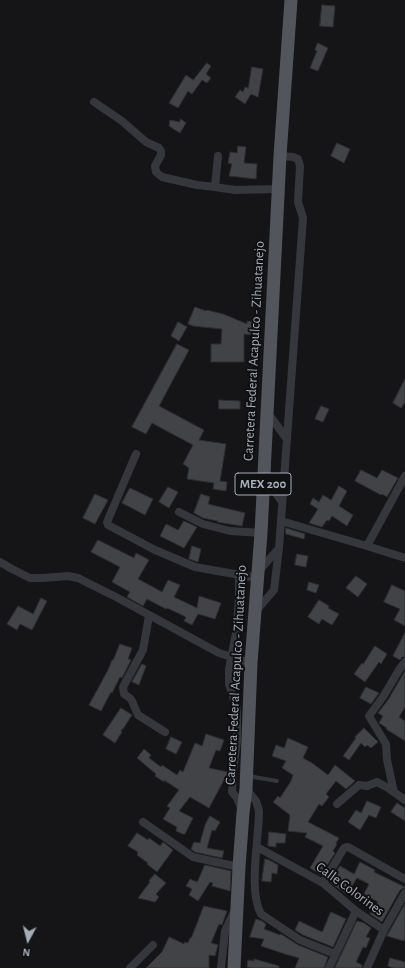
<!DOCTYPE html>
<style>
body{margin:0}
#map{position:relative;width:405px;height:968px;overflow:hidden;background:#151517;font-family:"Alegreya Sans",sans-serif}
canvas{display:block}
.north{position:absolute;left:8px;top:920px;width:40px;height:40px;-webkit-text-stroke:3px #101012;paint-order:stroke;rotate:187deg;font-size:11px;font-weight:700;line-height:16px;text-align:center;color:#a6adb7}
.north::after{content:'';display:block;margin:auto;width:14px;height:18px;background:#a6adb7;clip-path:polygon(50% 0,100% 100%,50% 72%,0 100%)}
</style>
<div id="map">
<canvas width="405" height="968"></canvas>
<div class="north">N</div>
</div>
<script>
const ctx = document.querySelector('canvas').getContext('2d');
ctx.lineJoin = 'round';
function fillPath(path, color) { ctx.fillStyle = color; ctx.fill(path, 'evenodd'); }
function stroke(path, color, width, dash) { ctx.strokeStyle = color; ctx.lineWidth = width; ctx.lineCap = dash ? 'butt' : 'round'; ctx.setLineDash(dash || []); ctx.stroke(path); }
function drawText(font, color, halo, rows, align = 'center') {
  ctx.font = font + ' "Alegreya Sans",sans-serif'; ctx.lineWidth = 4; ctx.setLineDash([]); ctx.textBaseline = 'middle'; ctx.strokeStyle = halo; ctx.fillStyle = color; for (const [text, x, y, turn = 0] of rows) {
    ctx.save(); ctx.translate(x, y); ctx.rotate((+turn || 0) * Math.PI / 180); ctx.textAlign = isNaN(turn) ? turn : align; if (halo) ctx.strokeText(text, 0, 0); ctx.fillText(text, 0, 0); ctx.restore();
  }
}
const building = new Path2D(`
 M322,5L335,6L333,27L320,26Z
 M318,43L328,48L318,71L310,68L317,51L315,50Z
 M207,63L211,66L206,74L211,78L207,83L202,80L192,94L188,91L178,108L169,103L186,75L193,80Z
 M252,67L263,69L258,97L251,94L245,104L235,97L240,90L243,92L245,87L248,88Z
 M181,119L186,123L180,133L169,126L170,120L179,122Z
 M337,143L350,149L344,163L331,156Z
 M238,146L246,147L244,163L257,164L256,179L229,176L232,164L228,163L230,152L237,153Z
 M195,307L206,311L207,310L223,314L247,324V321L255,322L254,335L244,334V362H211V344H221L222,329L193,326L188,324Z
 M178,322L187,327L179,341L171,336Z
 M177,344L189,350L159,406L204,430L199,440L226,444L220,481L227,482L226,491L213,489L214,483L187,479L189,468H188V467L183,464L193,445L152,423L146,434L132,427Z
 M405,379V402L401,408L393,403Z
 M219,400L240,401V409H219Z
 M321,406L329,409L323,422L315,419Z
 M361,470L377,478L382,470L398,478L387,497L382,494L381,495L355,481Z
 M339,486L347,491L339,506L353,515L347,526L332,516L329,521L327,520L322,527L309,523L318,509L310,504L313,498L319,502L323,495L331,500Z
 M168,487L178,492L169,508L159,502Z
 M130,488L153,499L145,515L122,503Z
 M95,494L108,500L95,524L83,518Z
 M201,494L210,497L208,504L245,513L242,526L217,522L218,521L203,518L194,513Z
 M184,521L197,527L184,548L160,536L166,524L178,530Z
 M286,528L305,534L304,539L286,534Z
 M98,540L134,558L136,553L149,560L138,579L153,587L162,592L168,580L180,585L174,597L197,608L199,596L221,603L215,619L198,614L192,625L184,621L186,617L167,608L166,609L147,599L143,606L127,597L130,592L112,582L120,567L91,552Z
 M192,546L201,549L198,562L189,559Z
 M297,554L308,556L306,567L295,565Z
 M356,576L367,584L358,597L346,588Z
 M309,582L319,585L316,593L307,590Z
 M392,585L405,591V626L394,620L400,609L384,602Z
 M41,598L47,601L32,630L20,624L17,630L7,624L18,606L33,614Z
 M319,600L329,606L328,608L339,614L332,625L322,619L319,624L308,617Z
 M405,633V657H402L400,660L393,656Z
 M120,644L132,648L128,659L131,660L122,678L120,677L112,693L111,692L101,711L89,705L108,670L112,660H113Z
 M375,646L387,654L381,664L379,662L365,682L354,674L362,663L363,664Z
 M142,664L146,666L139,685L132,682Z
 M405,671V707L399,717L405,721V741L386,729L387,728L379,723L383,716L378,713L388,700Z
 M366,687L379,693L371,704L360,698Z
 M121,708L132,715L123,729H122L121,730L122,732L115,743L103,735Z
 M364,728L378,742L371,748L367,745L365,747L361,743L349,760L343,756L356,738L355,737Z
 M206,734L224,740L220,751L216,750L209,768L228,772L226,781L224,780L209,808L190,797L179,811L193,818L185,834H183L176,831L177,827L163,819L170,808L167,806L179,790L164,780V782L155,776L156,774L137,758L144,749L151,755L149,758L161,767L162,765L177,775L180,770L183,772L195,743L202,746Z
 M171,737L182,742L176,754L166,749Z
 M288,738L308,747L303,758L312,763L328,775L335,765L355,781L346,789L336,781L326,794L329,797L322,806L319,804L308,822L339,838L336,843L337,844L333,851L335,853L321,875L310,868L323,846L305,837L307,833L288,831L290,815L273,802L278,796L280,798L291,781L293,775L282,768L286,761L272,756L276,745L284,748Z
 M367,801L381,807L376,818L369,815L360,830L348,822L356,810L361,813Z
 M397,803L405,808V821L391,812Z
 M210,816L220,822L215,831L212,830L207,848L224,851L222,858L195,852L191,849L194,842L200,843L205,825Z
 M269,832L286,834L285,843H276V847L268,846Z
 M137,833L148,840L149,838L160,846L163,842L173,850L157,872L147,864L148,863L137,855L138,852L128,846Z
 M265,859L269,860L278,865L277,874L272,873L271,882L262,881Z
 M360,862L375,870L374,872L405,887L400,890L382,922L370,914L378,902L364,894L369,884L357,878L347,894L339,889L330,882L340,866L354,874Z
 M205,865L231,871L230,891L212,886L213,883L210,882L198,901L189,895L192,889L186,886L190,879L197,882Z
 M155,874L166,883L156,894L159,897L155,902L138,898L150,882L149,881Z
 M405,904V937L404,941L387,936Z
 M204,906L227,911L222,925L219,924L211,943L218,945L215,956L209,955V968H146L162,952L169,937L184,944L185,942L188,943L190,938H191Z
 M331,912L346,919L333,947L303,935L295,930L299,921L322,932Z
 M256,919L262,921L266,924L264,929L280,935L281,934L298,945L328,957L324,968H295L299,958L285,954L261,946L264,939L250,937Z
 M357,921L364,923L371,928L366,937L370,938L366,948L363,947L356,962L362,965V968H335Z
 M390,958L405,962V968H393L388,966Z
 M254,959L279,966V968H254L247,967L248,960L254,961Z`);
fillPath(building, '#414347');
stroke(building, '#2f2f33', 1);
stroke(new Path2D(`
 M248,776L277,781`), '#36373c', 4);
stroke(new Path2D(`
 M94,102L122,121L146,142L159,148L161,151V155L155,166L156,172L162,177L197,185L215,187L235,190L279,189
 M215,187L218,156
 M267,412L287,439
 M136,454L107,522L108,525L155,550L195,567L257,578
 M264,476L282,502
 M179,512L203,524L230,531L261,533
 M281,521L367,546L405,558
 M367,546L405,476
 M0,562L12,569L30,578H43L68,576L78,578L116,597L219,653L251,663
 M259,571L279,548L303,218L298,202L300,166L298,159L293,157L280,156
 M239,575V594L237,628L229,669V684L237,709V741L233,772L232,792L237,798L242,810
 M256,611L274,590L279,548
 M149,616L143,650L123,687L124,694L130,698L132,701L138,715L165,732
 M246,789L256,801L259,811C259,839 248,891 261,914L300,940L335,954
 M394,792L387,760L386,744L372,721L369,716L383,697L399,670L405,662
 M337,804L359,785L367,786L377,782L388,788L405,800
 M143,822L193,857L239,867
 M257,847L323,883L356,911L384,930
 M323,883L344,848L348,847L405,879
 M130,968L153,945
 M221,968L225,931L234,912
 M329,968L356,911
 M367,968L384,930L405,893`), '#36373c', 8);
stroke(new Path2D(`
 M234,968L239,867L243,813L246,789L251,663L261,533L280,156L291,0`), '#52555b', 13);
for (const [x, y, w] of [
 [263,484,56]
]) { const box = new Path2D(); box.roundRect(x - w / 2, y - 11, w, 22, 3); ctx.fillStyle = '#101012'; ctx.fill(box); stroke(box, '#a6adb7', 1); }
drawText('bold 13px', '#a6adb7', null, [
 ["MEX 200",263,484]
]);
drawText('14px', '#a6adb7', '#101012', [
 ["Carretera Federal Acapulco - Zihuatanejo",254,351,-87],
 ["Carretera Federal Acapulco - Zihuatanejo",236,675,-87],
 ["Calle Colorines",350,889,36]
]);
</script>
